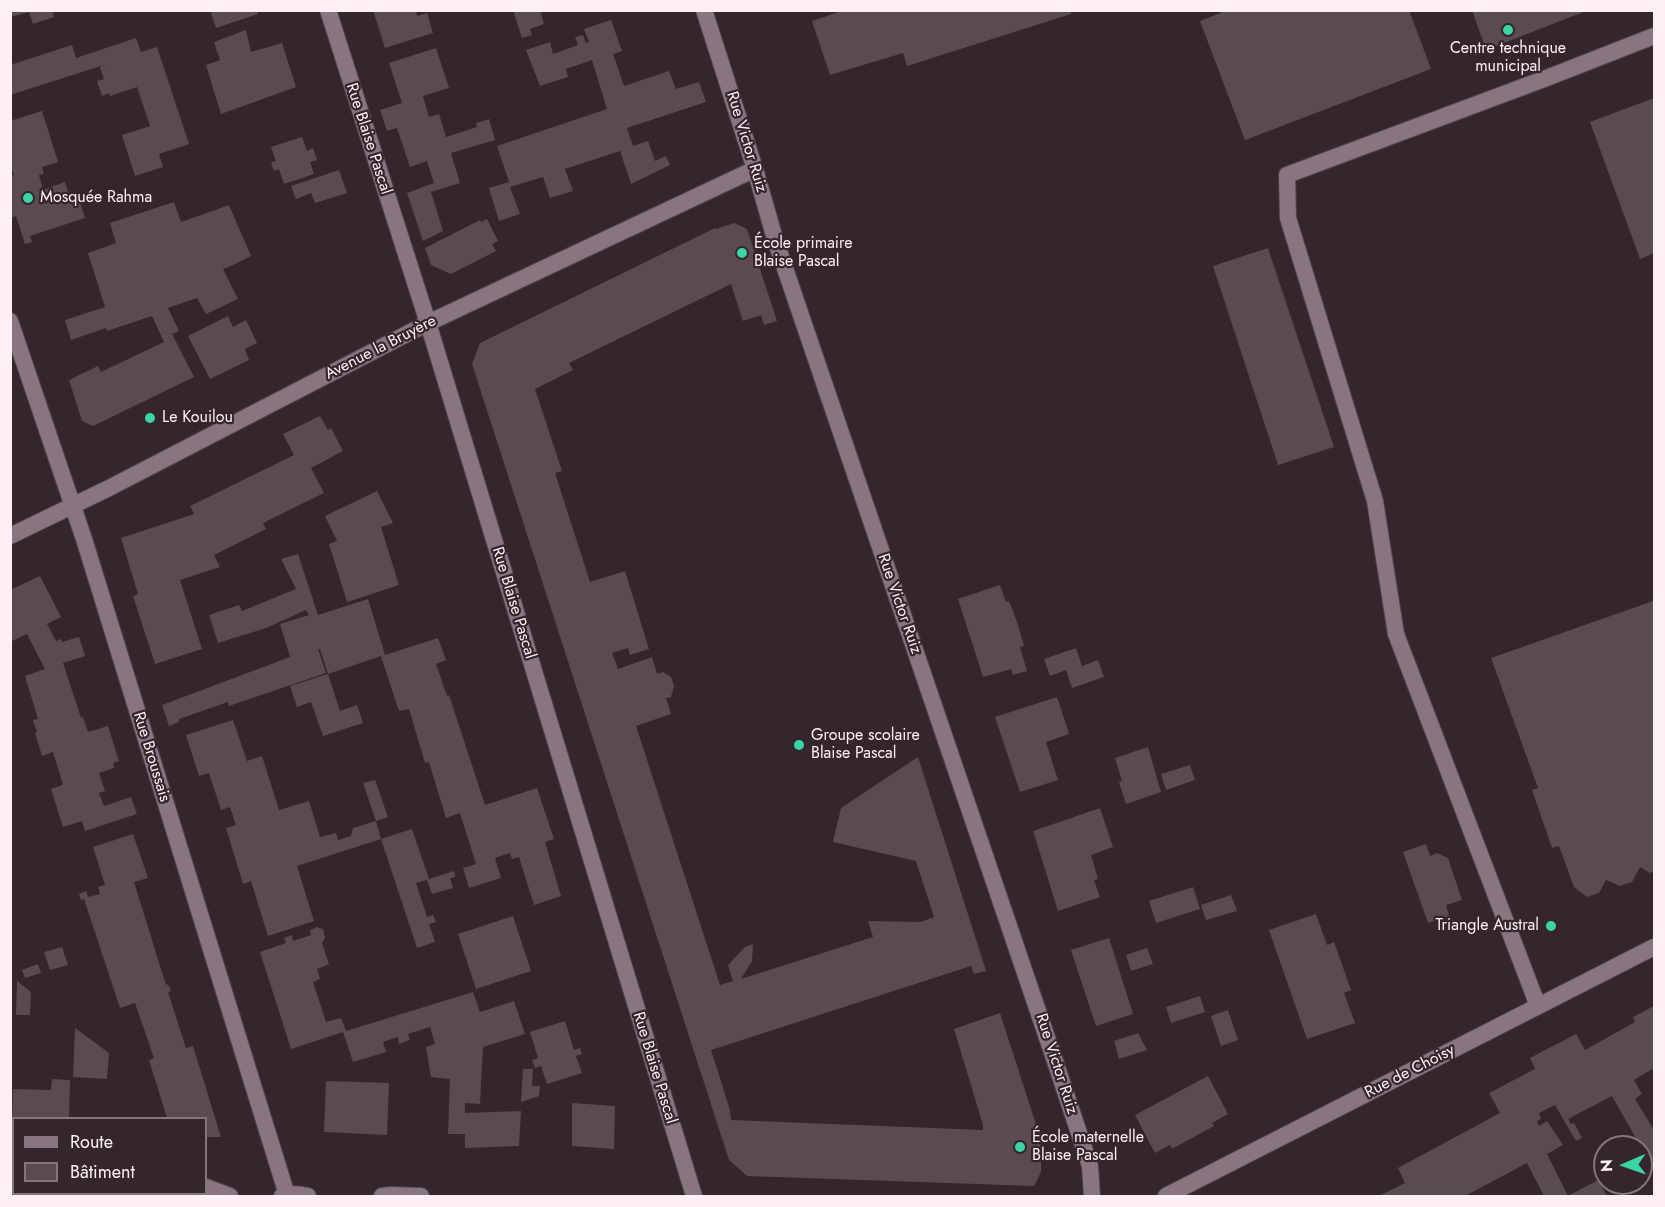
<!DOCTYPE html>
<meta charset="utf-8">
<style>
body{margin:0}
#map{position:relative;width:1665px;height:1207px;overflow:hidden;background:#35252d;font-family:Jost,sans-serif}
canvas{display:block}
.frame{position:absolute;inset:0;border:12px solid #fcf0f6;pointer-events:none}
.legend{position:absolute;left:12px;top:1117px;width:195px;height:78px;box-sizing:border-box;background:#35252d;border:2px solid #85767d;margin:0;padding:8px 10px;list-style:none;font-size:18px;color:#fcf0f6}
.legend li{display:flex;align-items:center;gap:12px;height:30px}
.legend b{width:30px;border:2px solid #85767d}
.north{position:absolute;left:1593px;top:1135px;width:60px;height:60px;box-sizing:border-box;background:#35252d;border:2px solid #85767d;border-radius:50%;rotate:268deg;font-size:16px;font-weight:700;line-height:24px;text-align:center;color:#fcf0f6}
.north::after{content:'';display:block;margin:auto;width:21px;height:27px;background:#3cd4a4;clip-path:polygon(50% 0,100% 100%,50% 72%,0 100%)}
</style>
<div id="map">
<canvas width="1665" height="1207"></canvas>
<div class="frame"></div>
<ul class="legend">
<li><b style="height:8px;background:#89757f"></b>Route</li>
<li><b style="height:16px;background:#5c4a53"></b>Bâtiment</li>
</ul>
<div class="north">N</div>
</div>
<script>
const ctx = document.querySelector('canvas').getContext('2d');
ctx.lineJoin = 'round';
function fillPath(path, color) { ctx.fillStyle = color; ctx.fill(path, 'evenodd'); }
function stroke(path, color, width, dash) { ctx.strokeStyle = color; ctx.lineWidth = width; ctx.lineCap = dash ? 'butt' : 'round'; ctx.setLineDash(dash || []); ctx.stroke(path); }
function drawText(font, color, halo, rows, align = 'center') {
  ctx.font = font + ' Jost,sans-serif'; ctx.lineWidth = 4.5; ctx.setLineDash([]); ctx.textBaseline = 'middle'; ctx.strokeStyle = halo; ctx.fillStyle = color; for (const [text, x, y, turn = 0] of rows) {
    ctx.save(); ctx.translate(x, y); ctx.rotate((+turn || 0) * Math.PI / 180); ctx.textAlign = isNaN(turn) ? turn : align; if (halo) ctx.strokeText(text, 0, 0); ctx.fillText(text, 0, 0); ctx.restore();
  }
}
fillPath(new Path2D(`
 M10,10H52L54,17L33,24L29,12L10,17Z
 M210,10H257L258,14L216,28Z
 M373,10H416L417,16L427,13L433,33L385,48Z
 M513,10H540L544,24L530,29L532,35L522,38Z
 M845,10H1070L1071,14L907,66L903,53L830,75L812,21Z
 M1228,10H1409L1431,69L1245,140L1200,21Z
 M1472,10H1586V11L1486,50Z
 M611,20L622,51L613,54L624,86L669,71L676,89L699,82L706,102L627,128L633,146L648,141L655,161L666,156L670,165L631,184L620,151L565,169L573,191L550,198L543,177L510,187L520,214L499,221L489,188L509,182L497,146L607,109L592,60L566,69L568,77L540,86L526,50L550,42L553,54L578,45L575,37L583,35L586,43L589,42L584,29Z
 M246,30L251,52L282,43L296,87L221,114L206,65L220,60L214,42Z
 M136,38L141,52L157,47L189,144L159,154L163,167L135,176L122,135L150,126L137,87L110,96L109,93L102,96L97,81L104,79L100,67L107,64L10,95V65L72,45L76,58Z
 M436,48L449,88L423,96L429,117L439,114L446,137L477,127L476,123L489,119L495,140L451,153L460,183L431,192L443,231L423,241L407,193L434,183L427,161L410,167L397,128L387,131L380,110L402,103L389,63Z
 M1654,98V253L1640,259L1590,122Z
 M42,111L58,162L42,167L44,174L39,175L43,190L65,182L70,198L78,196L85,218L30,236L32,242L25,244L16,216L10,218V176L14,175L10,165V121Z
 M302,137L307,151L313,148L317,160L310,162L314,174L284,184L279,169L274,171L271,162L276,161L271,147Z
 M339,170L347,193L315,203L311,193L296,199L291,186Z
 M174,202L181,222L229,205L251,256L233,265L223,269L238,299L206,314L197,298L168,308L179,331L172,334L194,377L93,426L82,421L69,380L98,366L101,372L164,342L152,316L107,331L106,328L71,340L65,320L105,307L88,253L116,243L110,223Z
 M487,219L498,241L492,244L496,251L451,274L431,265L425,248L480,220L481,222Z
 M734,223L747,229L777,321L764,325L761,315L743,321L731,284L569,363L573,370L535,389L562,471L555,473L590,582L625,571L649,649L630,655L628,648L612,653L618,669L652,657L657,674L663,672L671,677L674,686L671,697L666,698L671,714L636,726L720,985L733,981L728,965L745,947L753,944L752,961L741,979L873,937L868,921L921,922L934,917L916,861L833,842L841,808L918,757L986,971L974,974L971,966L711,1050L730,1110L731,1120L983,1130V1125L954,1029L1000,1013L1041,1140V1172L1034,1186L747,1176L729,1160L472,364L480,343L715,228L716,229Z
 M1268,248L1334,447L1278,465L1213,266Z
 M228,316L233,327L246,320L257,343L245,349L249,360L210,379L188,336Z
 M320,416L328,430L331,428L343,451L311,468L324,493L263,523L266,529L214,555L220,567L180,580L202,649L155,664L133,596L138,594L121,538L194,514L190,506L294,455L283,434Z
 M377,491L393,523L381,527L399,585L347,602L329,544L337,541L325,516Z
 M298,554L318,615L368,599L385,655L438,638L446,660L436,664L447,696L449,695L485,805L537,788L554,839L545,842L561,896L534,905L519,857L512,859L510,853L495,858L501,878L469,888L463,868L476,864L460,813L446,818L429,762L425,763L409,709L399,711L381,656L328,674L320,649H318L326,673L229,706L228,702L179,719V722L169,726L162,705L290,657L280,624L309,615L306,610L266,628L218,643L209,615L239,605L242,611L296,589L281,559Z
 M40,576L61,617L47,624L56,641L61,639L62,642L79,637L85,656L63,663L81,718L83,717L88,732L108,726L119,761L113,763L114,768L99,773L105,791L99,793L104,806L131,797L137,814L85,831L82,821L63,827L51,789L63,785L53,752L42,756L35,733L37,732L33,720L38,719L25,676L45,669L27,634L10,642V590Z
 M1000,585L1006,602L1009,601L1017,622L1024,646L1020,647L1027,671L1013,675L1011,669L983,677L958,599Z
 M1653,601L1654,605V871L1650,873L1640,867L1632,882L1620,886L1606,880L1599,893L1587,897L1574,887L1559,846L1552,848L1532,790L1538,788L1491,658Z
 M1076,648L1082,666L1098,660L1104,677L1072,688L1066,670L1050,676L1044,659Z
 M328,674L340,711L357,705L363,723L323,736L311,702L297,707L290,686Z
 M1057,697L1069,734L1046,742L1058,780L1020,792L995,717Z
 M233,720L247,761L262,756L279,810L309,801L320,837L336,833L338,840L351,836L353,828L376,821L381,839L297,866L314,921L268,936L251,881L243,884L226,828L236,825L230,807L221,810L209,773L199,776L186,735Z
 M1148,747L1161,792L1126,804L1119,782L1122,781L1115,758Z
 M1190,765L1195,780L1166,790L1161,774Z
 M375,780L388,817L376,821L363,783Z
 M1100,808L1113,847L1091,855L1098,879L1094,880L1100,897L1058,911L1033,831Z
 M412,829L429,879L454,871L455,877L450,878L453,888L432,894L427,880L416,883L427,917L433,915L436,922L429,924L435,942L417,948L381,839Z
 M133,834L148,878L134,882L166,985L168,984L171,991L168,992L186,1048L193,1046L221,1137H206V1118H167L149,1060L154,1058L135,1003L120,1008L84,899L81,900L79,894L86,891L88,897L100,894L98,887L105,885L93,847Z
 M1426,844L1430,856L1437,853L1448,858L1462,900L1446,905L1449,916L1428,923L1403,852Z
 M1193,887L1200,909L1156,923L1149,901Z
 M1231,895L1237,911L1206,920L1201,905Z
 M1316,914L1327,945L1334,942L1351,990L1344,993L1355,1023L1307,1039L1269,930Z
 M513,916L531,971L476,989L458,934Z
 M317,927L323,929L325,938L322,943L329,964L317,969L320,979L313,982L326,1022L341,1018L346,1031L473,992L480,1012L514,1001L525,1034L483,1047L480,1104L465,1103V1113L521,1111L519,1146L465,1148V1134H448L450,1079L431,1077L426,1047L435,1044L430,1027L408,1034L410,1040L399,1044L398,1037L383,1042L386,1052L353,1062L343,1032L291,1049L260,952L286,943L284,938L292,935L293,941L311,935L310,930Z
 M1109,938L1133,1014L1096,1026L1071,950Z
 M62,947L68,965L50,970L44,952Z
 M1147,948L1153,964L1131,971L1126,955Z
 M38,964L41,973L25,978L22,970Z
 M17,981L31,992L30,1015H16Z
 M1200,996L1205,1012L1171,1023L1166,1007Z
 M1654,1006V1068L1634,1080L1642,1094L1635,1099L1654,1130V1170L1612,1096L1568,1119L1571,1124L1574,1123L1582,1138L1576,1141L1555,1105L1539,1113L1541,1119L1537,1121L1539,1126L1547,1121L1563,1145L1547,1154L1568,1196L1598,1180L1607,1196H1544L1527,1163L1465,1196H1379L1405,1183L1398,1168L1500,1113L1489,1093L1535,1069L1530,1058L1576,1034L1585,1050L1635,1022L1633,1017Z
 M1228,1010L1238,1040L1221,1046L1211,1016Z
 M565,1021L574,1050L580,1048L582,1054L576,1056L582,1073L547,1084L541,1066L535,1068L532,1060L538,1058L530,1032Z
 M75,1028L109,1053L107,1079L73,1077Z
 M1138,1033L1147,1050L1119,1059L1114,1041Z
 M523,1069H533L532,1086H540L539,1096L521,1102Z
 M1208,1076L1228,1114L1212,1123L1214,1126L1172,1149L1170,1145L1155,1153L1135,1115Z
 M52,1079L70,1080L69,1118L12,1119L13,1089L51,1090Z
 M326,1081L389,1083L387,1135L324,1132Z
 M572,1103L615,1106L614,1149L572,1146Z`), '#5c4a53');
const minor = new Path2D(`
 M328,10L428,323L694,1196
 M704,10L755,169L775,239L1055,1061L1090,1166L1092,1196
 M10,321L84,539L287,1195
 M10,536L109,488L428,323L755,169
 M1538,1006L1396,634L1375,501L1288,218L1287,175L1544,79L1654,36
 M10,1179H14
 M206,1187L230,1196
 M282,1196C291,1193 300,1194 308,1196
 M382,1196L391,1195L421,1196
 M1166,1196L1654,947`);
stroke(minor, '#52444c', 18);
stroke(minor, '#89757f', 16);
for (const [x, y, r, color] of [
 [1508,30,6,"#3cd4a4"],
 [28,198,6,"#3cd4a4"],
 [742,253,6,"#3cd4a4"],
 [150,418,6,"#3cd4a4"],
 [799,745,6,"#3cd4a4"],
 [1551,926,6,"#3cd4a4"],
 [1020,1147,6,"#3cd4a4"]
]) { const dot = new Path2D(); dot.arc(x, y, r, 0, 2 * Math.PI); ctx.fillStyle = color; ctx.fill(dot); stroke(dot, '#35252d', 2); }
drawText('16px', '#fcf0f6', '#35252d', [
 ["Centre technique",1508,49,"center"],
 ["municipal",1508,67,"center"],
 ["Mosquée Rahma",40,198],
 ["École primaire",754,244],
 ["Blaise Pascal",754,262],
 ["Le Kouilou",162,418],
 ["Groupe scolaire",811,736],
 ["Blaise Pascal",811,754],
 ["Triangle Austral",1539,926,"right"],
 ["École maternelle",1032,1138],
 ["Blaise Pascal",1032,1156]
], 'left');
drawText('16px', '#fcf0f6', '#35252d', [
 ["Rue Blaise Pascal",368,139,72],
 ["Rue Victor Ruiz",746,142,73],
 ["Avenue la Bruyère",381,348,-27],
 ["Rue Blaise Pascal",513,603,73],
 ["Rue Victor Ruiz",899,604,71],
 ["Rue Broussais",151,757,73],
 ["Rue Victor Ruiz",1056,1064,72],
 ["Rue Blaise Pascal",654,1068,73],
 ["Rue de Choisy",1410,1072,-27]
]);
</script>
